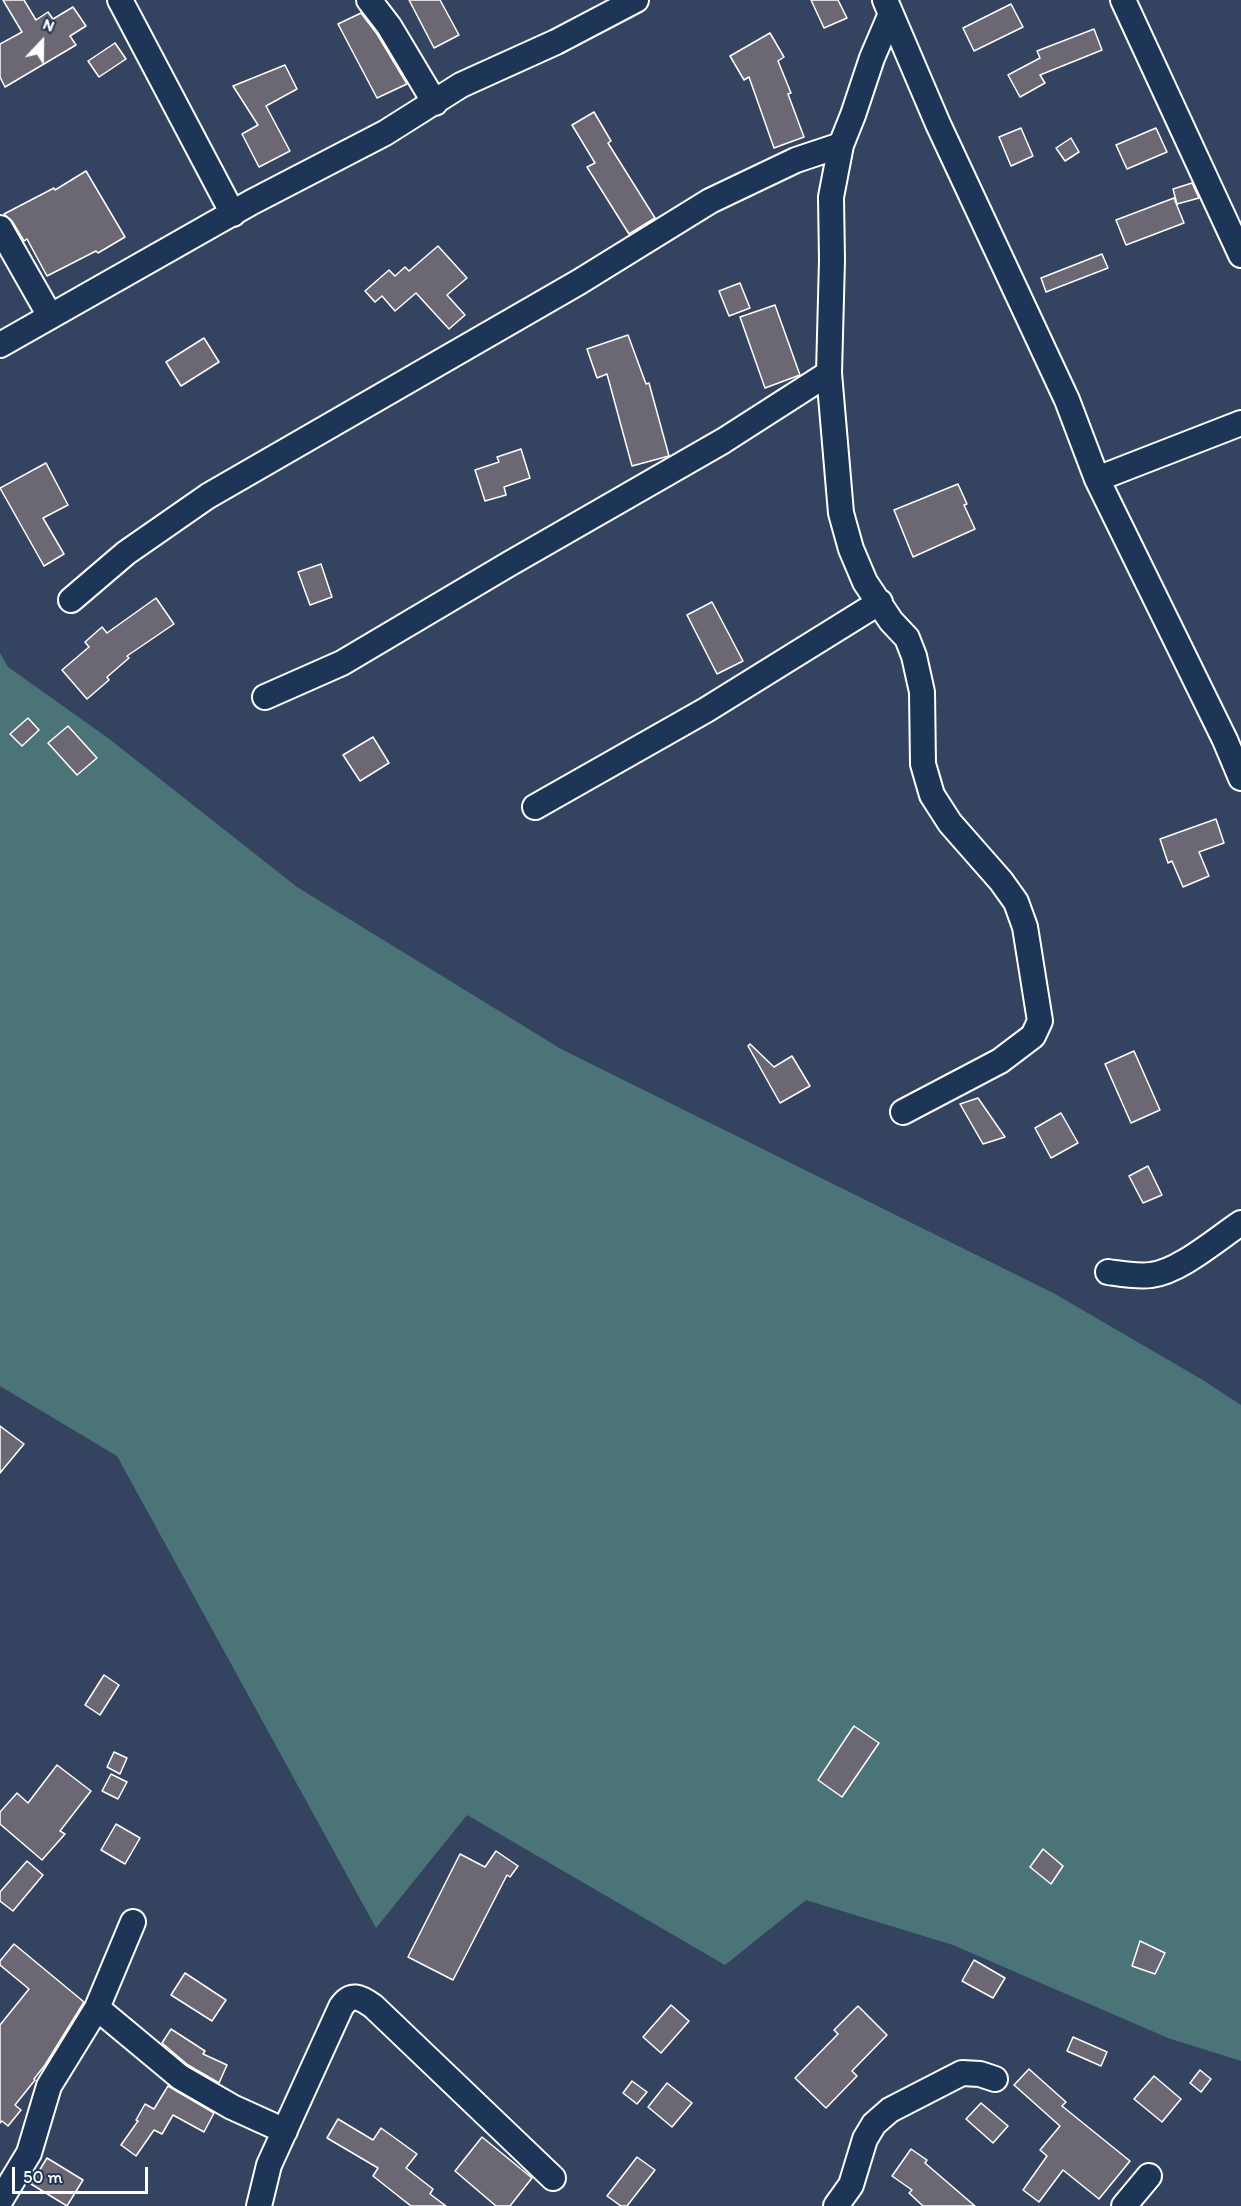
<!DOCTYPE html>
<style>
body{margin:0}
#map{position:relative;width:1241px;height:2206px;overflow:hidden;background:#344460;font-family:Itim,sans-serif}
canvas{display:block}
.north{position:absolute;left:12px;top:12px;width:60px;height:60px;-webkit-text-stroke:4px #1d3557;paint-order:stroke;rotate:22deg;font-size:16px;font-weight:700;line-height:24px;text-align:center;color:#fff}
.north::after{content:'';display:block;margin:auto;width:21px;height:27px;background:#fff;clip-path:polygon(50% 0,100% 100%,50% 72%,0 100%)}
.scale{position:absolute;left:12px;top:2167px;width:136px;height:27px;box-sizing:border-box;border:3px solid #fff;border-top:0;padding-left:8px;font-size:18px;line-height:21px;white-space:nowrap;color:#fff;-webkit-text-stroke:4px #1d3557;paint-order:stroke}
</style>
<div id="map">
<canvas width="1241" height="2206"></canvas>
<div class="north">N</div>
<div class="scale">50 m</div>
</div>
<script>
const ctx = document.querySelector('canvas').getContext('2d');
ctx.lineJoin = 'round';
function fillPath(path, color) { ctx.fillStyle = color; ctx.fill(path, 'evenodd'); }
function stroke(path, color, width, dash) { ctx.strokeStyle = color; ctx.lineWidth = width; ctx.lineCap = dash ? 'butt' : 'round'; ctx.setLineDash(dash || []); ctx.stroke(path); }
fillPath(new Path2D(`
 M0,653L8,667L108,738L297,887L561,1049L1055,1294L1201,1379L1241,1405V2061L1168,2038L953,1945L806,1900L725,1965L467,1815L376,1928L117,1456L0,1386Z`), '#4b7479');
const building = new Path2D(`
 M3,0H24L36,20L48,12L53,19L73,7L86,26L70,36L76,45L5,87L0,77V44L22,32Z
 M409,0H440L459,35L434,48Z
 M811,0H838L847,18L824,28Z
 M1011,4L1023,27L974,51L963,28Z
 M361,13L377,34L407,84L377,98L338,24Z
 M1094,29L1102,50L1040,75L1045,83L1020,97L1008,75L1040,58L1037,51Z
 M770,33L784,57L778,61L791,93L788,94L804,137L774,148L749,77L744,80L730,56Z
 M115,43L126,59L99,77L88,61Z
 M285,65L297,89L266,106L290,151L259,167L242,134L258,125L233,86Z
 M594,112L611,141L608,143L655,218L629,234L587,167L595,163L572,125Z
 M1021,128L1033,156L1011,166L999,137Z
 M1156,128L1167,152L1127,169L1116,145Z
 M1071,138L1079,152L1065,161L1056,148Z
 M86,171L125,237L98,253L96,251L47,276L27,239L24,241L12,221L4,214L54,188L55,190Z
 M1192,183L1199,198L1177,204L1173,189Z
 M1174,198L1184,223L1126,245L1116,220Z
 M438,246L467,278L447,295L465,315L449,329L416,293L395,311L382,296L375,302L365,291L389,270L395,276L405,267L409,271Z
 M1102,254L1108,268L1046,292L1041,278Z
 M740,283L750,308L729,316L719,291Z
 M775,305L800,375L765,388L740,317Z
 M628,335L646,384L649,383L669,456L632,466L607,374L597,378L587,349Z
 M204,338L219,362L181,386L166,362Z
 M521,449L530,478L504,487L506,495L485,501L475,470L499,462L497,457Z
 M46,463L68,505L43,518L64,554L44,566L0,488Z
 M958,484L967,504L964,505L975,529L913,557L894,510Z
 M321,564L332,597L310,605L298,572Z
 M156,598L174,624L127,656L129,658L107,677L109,680L87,699L62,670L89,647L85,642L102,627L107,633Z
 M712,602L743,661L717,674L687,615Z
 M28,718L39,730L22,746L10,734Z
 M68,726L97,758L77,775L48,743Z
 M373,737L389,763L360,781L343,755Z
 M1216,819L1224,843L1199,852L1209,876L1183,887L1172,861L1168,863L1160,839Z
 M750,1044L774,1067L792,1056L810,1086L780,1103L748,1046Z
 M1134,1051L1160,1110L1131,1123L1105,1064Z
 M978,1098L1005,1137L983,1144L960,1104Z
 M1061,1113L1078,1143L1051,1158L1035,1128Z
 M1148,1166L1162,1195L1143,1203L1129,1176Z
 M0,1426L24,1444L0,1473Z
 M104,1675L119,1685L100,1715L85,1705Z
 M854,1726L879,1743L842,1797L818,1780Z
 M114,1752L127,1758L120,1774L107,1767Z
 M57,1765L91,1791L60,1831L65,1834L42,1860L0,1824V1812L17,1793L28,1803Z
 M111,1774L127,1782L118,1799L102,1791Z
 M116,1824L140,1838L125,1864L101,1850Z
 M1043,1849L1063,1866L1051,1884L1030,1867Z
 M496,1851L518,1866L510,1877L507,1875L453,1980L408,1957L460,1854L485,1867Z
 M27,1861L43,1875L13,1911L0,1901V1892Z
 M1140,1941L1165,1953L1155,1974L1132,1966Z
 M14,1944L84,2002L45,2065L34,2079L35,2080L15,2105L21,2110L8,2126L2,2121L0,2123V2025L29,1989L0,1965V1961Z
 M974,1960L1005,1978L993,1998L962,1981Z
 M185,1973L226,2000L212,2021L171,1995Z
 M671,2005L689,2021L661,2053L643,2037Z
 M858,2006L887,2035L852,2071L857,2076L826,2108L795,2078L838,2034L834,2030Z
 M171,2029L205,2051L203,2054L227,2065L219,2083L188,2065L162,2043Z
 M1073,2037L1107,2052L1101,2066L1067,2051Z
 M1029,2069L1066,2102L1062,2106L1130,2161L1099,2199L1063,2170L1039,2202L1023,2190L1047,2156L1040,2150L1060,2126L1014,2085Z
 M1200,2070L1211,2079L1201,2092L1190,2083Z
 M1154,2076L1181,2099L1162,2122L1134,2099Z
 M632,2081L647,2092L637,2104L623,2093Z
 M667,2083L692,2103L672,2127L648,2107Z
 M168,2086L214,2113L204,2132L173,2115L162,2134L154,2130L136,2156L121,2145L138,2121L136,2120L145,2104L154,2109Z
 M981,2103L1008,2126L993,2143L966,2119Z
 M338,2119L373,2140L381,2128L417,2154L406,2168L433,2189L430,2194L446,2206H411L373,2176L378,2168L327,2138Z
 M482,2137L532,2178L510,2206H496L455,2171Z
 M911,2149L927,2160L925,2163L975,2206H923L909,2193L912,2190L892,2176Z
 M637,2157L655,2170L627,2206H621L607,2196Z
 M47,2158L83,2180L67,2206L31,2184Z`);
fillPath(building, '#6b6874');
stroke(building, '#fff', 1.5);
const minor = new Path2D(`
 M120,0L233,214
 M369,0L389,26L435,103
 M885,0L938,124L1067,400L1097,479L1225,740L1241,778
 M1123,0L1241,255
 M890,16L872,58L853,115L841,145L831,197L832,260L829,373L841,513L851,549L865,582L891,621L907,638L914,656L922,692L923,764L932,795L950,823L1001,881L1016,902L1025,927L1040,1021L1033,1036L1000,1061L903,1112
 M0,228L50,316
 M0,345L252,202L385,133L461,85L556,42L636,0
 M1097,479L1241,423
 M71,600L126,553L208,496L579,282L710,201L796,160L841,145
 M265,697L342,663L509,564L723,441L829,373
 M535,807L706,710L880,602
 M1108,1272C1122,1274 1137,1277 1151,1275C1179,1272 1217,1239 1241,1223
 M97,2008L180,2077L232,2107L285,2131
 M0,2201L29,2153L49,2086L97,2008L133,1922
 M259,2206L269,2165L341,2007C351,1992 360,1997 373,2006L553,2178
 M836,2206L851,2185L865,2139L874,2124L890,2110L962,2073L980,2074L995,2079
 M1124,2206L1149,2176`);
stroke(minor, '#fff', 28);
stroke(minor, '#1d3557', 24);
</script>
